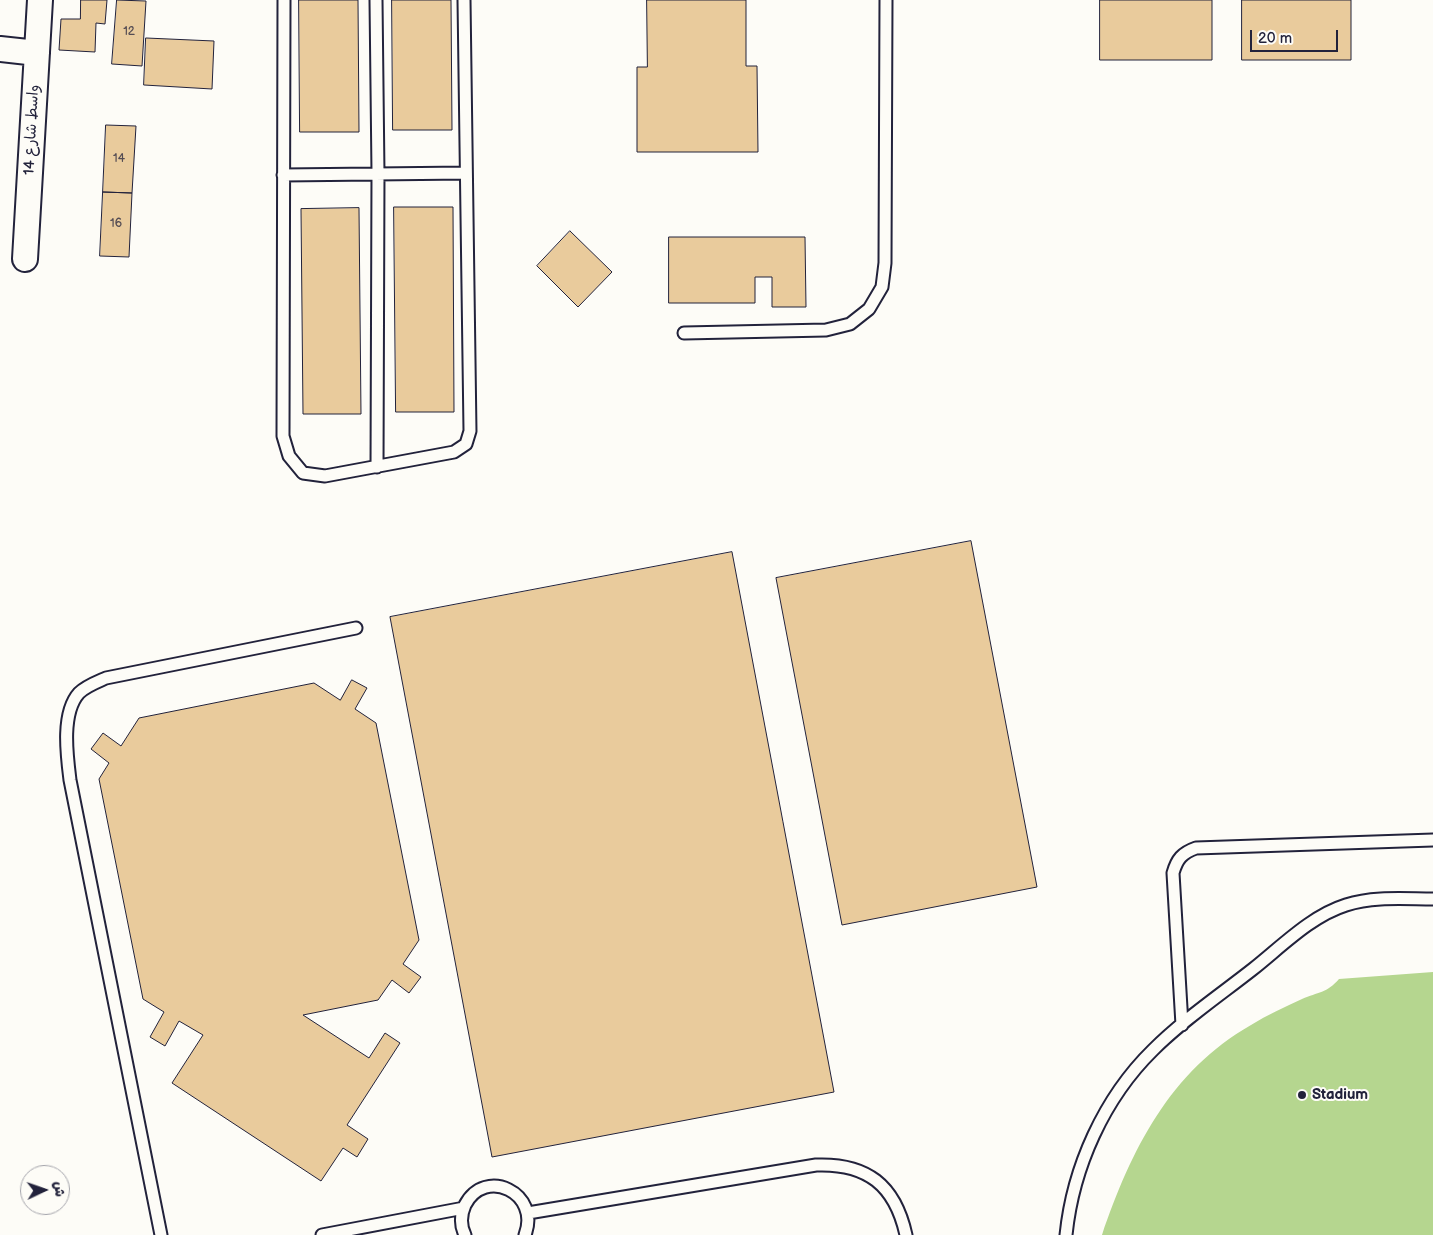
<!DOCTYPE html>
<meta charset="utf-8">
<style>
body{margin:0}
#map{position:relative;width:1433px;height:1235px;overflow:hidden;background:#fdfcf7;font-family:"Balsamiq Sans","Playpen Sans Arabic",sans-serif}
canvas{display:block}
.north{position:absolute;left:20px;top:1165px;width:50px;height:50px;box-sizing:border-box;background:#fdfcf7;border:1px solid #a5a5ac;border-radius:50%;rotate:87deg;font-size:14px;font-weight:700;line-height:20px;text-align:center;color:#22223b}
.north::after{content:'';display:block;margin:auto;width:18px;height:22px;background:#22223b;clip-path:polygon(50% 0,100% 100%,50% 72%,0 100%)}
.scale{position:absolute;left:1250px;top:30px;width:88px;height:22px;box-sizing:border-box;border:2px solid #22223b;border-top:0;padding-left:6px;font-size:15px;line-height:18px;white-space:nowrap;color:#22223b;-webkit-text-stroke:4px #fdfcf7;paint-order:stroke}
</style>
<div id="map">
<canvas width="1433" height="1235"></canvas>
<div class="north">ش</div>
<div class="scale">20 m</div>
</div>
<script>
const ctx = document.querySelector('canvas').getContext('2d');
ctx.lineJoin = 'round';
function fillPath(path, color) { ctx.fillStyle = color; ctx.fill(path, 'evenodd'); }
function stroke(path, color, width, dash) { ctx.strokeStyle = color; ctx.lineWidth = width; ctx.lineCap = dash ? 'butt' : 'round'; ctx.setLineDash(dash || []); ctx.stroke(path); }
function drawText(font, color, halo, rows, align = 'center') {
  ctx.font = font + ' "Balsamiq Sans","Playpen Sans Arabic",sans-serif'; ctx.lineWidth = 4; ctx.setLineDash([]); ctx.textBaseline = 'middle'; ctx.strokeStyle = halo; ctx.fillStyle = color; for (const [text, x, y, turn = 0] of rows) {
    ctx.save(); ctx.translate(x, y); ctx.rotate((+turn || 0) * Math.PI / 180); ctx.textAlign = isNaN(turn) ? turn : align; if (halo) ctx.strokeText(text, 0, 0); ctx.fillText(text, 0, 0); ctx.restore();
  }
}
fillPath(new Path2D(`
 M1433,972V1235H1102C1131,1150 1170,1071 1251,1025C1267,1015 1285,1007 1302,999C1318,992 1327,993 1339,979Z`), '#b5d68f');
const building = new Path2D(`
 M81,0H107L105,24L96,23L95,52L59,50L61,19H80Z
 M117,0L146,1L142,66L112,64Z
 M299,0H358L359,132H300Z
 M392,0H451L452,130H393Z
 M647,0H746V66H757L758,152H637V67H647Z
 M1100,0H1212V60H1100Z
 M1242,0H1351V60H1242Z
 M146,38L214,41L212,89L144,85Z
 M106,125L136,126L132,193L103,192Z
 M103,192L132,193L129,257L100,256Z
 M394,207H453L454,412H396Z
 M359,208L361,414H303L301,209Z
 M570,231L612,272L578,307L537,266Z
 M669,237H805L806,307H772V277H755V303H669Z
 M971,541L1037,887L842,925L776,578Z
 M732,552L834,1092L492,1157L390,617Z
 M352,680L367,688L355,709L376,723L419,940L403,964L421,977L409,993L392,980L378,1000L303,1015L369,1058L385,1033L400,1043L347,1125L368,1139L357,1157L343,1148L321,1181L172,1083L203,1035L179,1021L165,1046L150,1037L164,1012L143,999L99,779L109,763L91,749L103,733L121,746L139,718L314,683L340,700Z`);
fillPath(building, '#e9cb9c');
stroke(building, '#22223b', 1);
const lane = new Path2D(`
 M284,0L283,436L289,456L303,473L325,476L454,452L466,444L470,431L464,0
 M376,0L378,173L377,467
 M283,175L466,173
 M684,333L826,330L850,324L869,309L882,287L885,263L886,0
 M1182,1025L1173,873C1177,859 1182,853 1196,848L1433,840
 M528,1213L816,1165C867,1163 895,1185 906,1235
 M161,1235L70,780C67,756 61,713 79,693C86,686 97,682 106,678L356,628
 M322,1235L464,1208
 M465,1235C460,1225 461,1214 465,1205C485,1166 541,1193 525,1235
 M1066,1235C1073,1167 1104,1098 1153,1050C1183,1020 1220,995 1253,969C1282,946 1311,916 1346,905C1374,896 1405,899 1433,899`);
const street = new Path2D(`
 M0,49L37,53
 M25,259L40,0`);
stroke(lane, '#22223b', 15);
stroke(street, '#22223b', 28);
stroke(lane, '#fdfcf7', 11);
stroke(street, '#fdfcf7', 24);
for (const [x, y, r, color] of [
 [1302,1095,5,"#22223b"]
]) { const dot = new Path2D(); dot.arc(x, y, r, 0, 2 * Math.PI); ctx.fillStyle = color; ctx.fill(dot); stroke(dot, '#fdfcf7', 2); }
drawText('12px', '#544c53', null, [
 ["12",129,32],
 ["14",119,159],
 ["16",116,224]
]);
drawText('15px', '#22223b', '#fdfcf7', [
 ["واسط شارع 14",32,130,-87]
]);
drawText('bold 15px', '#22223b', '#fdfcf7', [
 ["Stadium",1312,1095]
], 'left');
</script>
